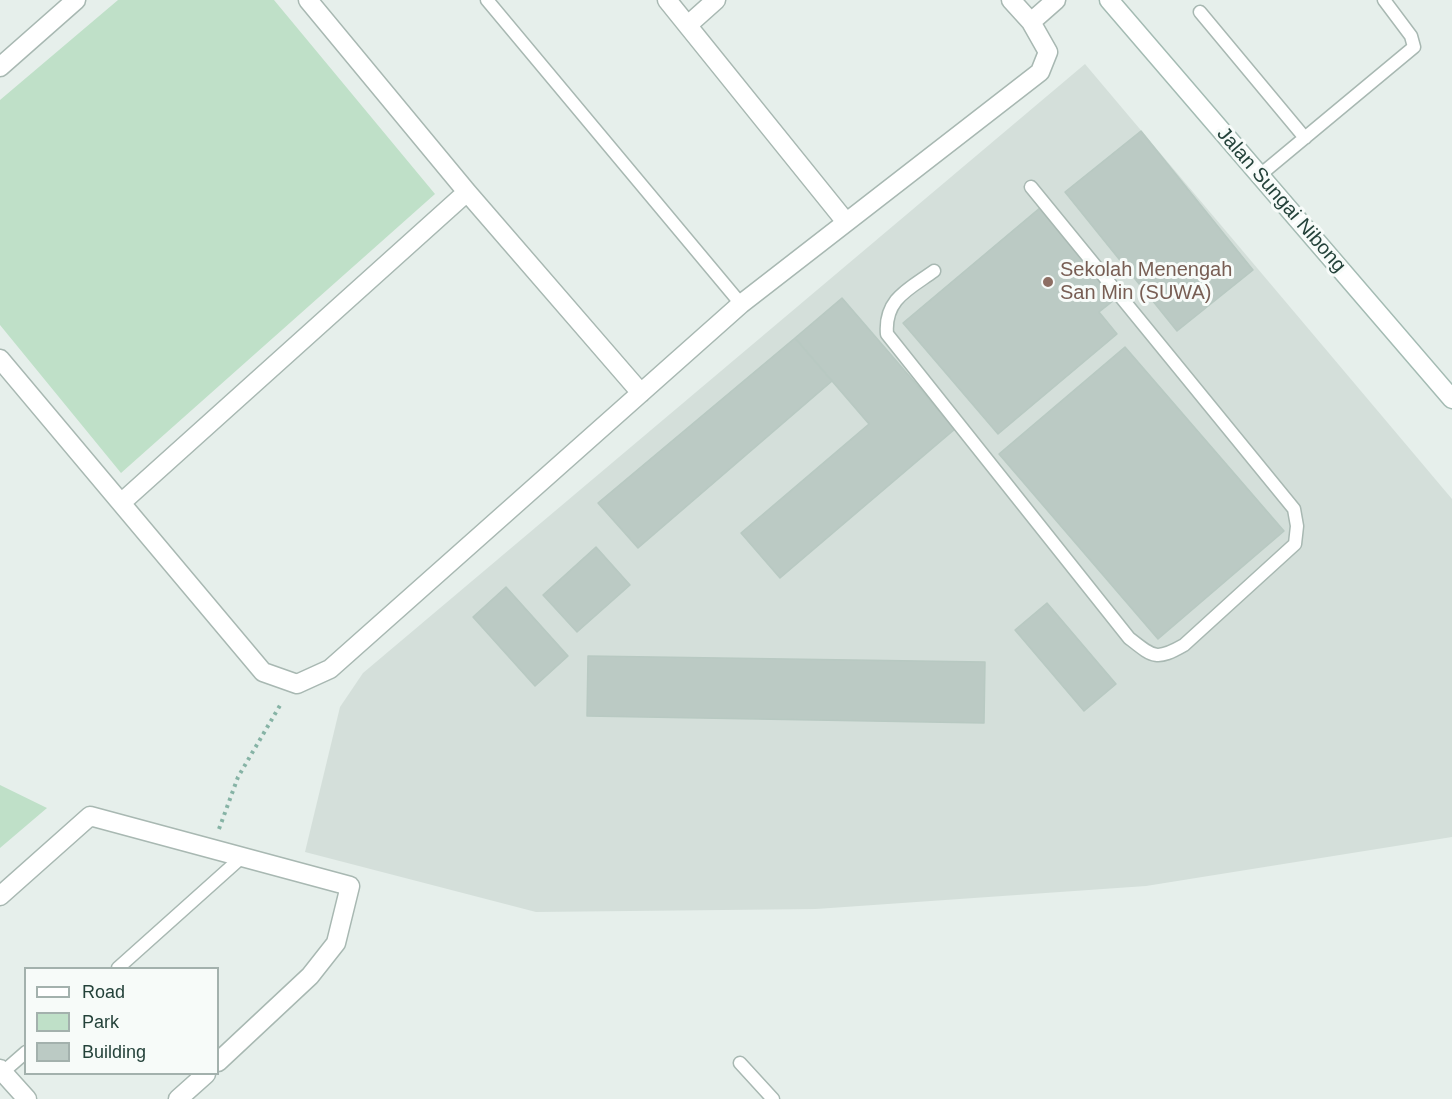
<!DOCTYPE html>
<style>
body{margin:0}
#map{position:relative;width:1452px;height:1099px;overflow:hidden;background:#e6efeb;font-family:Arial,sans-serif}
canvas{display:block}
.legend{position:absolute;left:24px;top:967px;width:195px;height:108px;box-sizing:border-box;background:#f7fbf9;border:2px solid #a3b1ad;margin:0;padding:8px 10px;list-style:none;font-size:18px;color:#24423a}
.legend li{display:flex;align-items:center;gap:12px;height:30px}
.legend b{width:30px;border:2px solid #a3b1ad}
</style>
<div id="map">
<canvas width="1452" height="1099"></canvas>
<ul class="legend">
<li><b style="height:8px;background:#fff"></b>Road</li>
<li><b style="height:16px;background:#bfe0c8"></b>Park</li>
<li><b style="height:16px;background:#bbcac4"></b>Building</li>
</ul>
</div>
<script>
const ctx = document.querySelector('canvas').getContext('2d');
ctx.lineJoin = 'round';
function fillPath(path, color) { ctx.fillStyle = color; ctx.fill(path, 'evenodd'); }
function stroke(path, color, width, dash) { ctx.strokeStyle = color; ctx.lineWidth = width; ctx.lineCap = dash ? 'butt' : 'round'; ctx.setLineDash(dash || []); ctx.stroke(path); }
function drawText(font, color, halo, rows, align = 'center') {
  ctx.font = font + ' Arial,sans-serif'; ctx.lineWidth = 6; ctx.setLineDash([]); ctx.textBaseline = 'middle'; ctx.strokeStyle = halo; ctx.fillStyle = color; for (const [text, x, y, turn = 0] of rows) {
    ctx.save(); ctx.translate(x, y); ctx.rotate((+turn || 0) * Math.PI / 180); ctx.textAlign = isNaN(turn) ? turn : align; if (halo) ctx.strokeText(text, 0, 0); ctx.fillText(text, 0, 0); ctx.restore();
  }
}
fillPath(new Path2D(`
 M1085,64L1452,499V837L1146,886L816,909L536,912L305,852L340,707L363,673Z`), '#d4dfda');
fillPath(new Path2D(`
 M118,0H274L435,194L121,473L0,325V100Z
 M0,785L47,808L0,848Z`), '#bfe0c8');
const building = new Path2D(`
 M1141,131L1253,270L1177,331L1065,192Z
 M1041,207L1118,297L1099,312L1117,334L998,434L903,323Z
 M842,298L955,429L780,578L741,533L869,424L795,338Z
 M795,338L832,381L638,548L598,503Z
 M1125,347L1284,531L1158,639L999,454Z
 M596,547L630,585L577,632L543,595Z
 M506,587L568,656L535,686L473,617Z
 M1047,603L1116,684L1084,711L1015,630Z
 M588,656L985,662L984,723L587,716Z`);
fillPath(building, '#bbcac4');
stroke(building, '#b8c9c2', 1.5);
const lane = new Path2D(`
 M487,0L741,304
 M1200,12L1305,138
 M1260,175L1414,47L1411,36L1384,0
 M934,271C909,289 884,299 887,334L1129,638C1153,657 1156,661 1184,645L1295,544L1297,526L1294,509L1031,187
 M118,968L242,857
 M740,1063L773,1099
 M3,1072L26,1052`);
const street = new Path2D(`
 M308,0L467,192L641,393
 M667,0L846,222
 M1031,22L1056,0
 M688,25L716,0
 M0,67L76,0
 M0,359L263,672L297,684L330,669L741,304L1040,72L1048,52L1031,22L1011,0
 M121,503L467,192
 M0,896L90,816L350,886L336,943L310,976L218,1062
 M0,1069L27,1099
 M178,1099L206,1074`);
const secondary = new Path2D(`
 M1109,0L1452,399`);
stroke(lane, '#a8b8b2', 15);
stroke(street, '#a8b8b2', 21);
stroke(secondary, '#a4bbb3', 21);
stroke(new Path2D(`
 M219,829L238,777L282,702`), '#86b3a5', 4, [3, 4.5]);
stroke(lane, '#fff', 12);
stroke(street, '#fff', 18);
stroke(secondary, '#fff', 18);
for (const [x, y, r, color] of [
 [1048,282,6,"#8d6e63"]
]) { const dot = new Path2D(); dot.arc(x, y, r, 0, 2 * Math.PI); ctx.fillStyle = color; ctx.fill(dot); stroke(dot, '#f7fbf9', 2); }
drawText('20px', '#24423a', '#f7fbf9', [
 ["Jalan Sungai Nibong",1281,200,49]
]);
drawText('20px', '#785e54', '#f7fbf9', [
 ["Sekolah Menengah",1060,270],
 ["San Min (SUWA)",1060,293]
], 'left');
</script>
